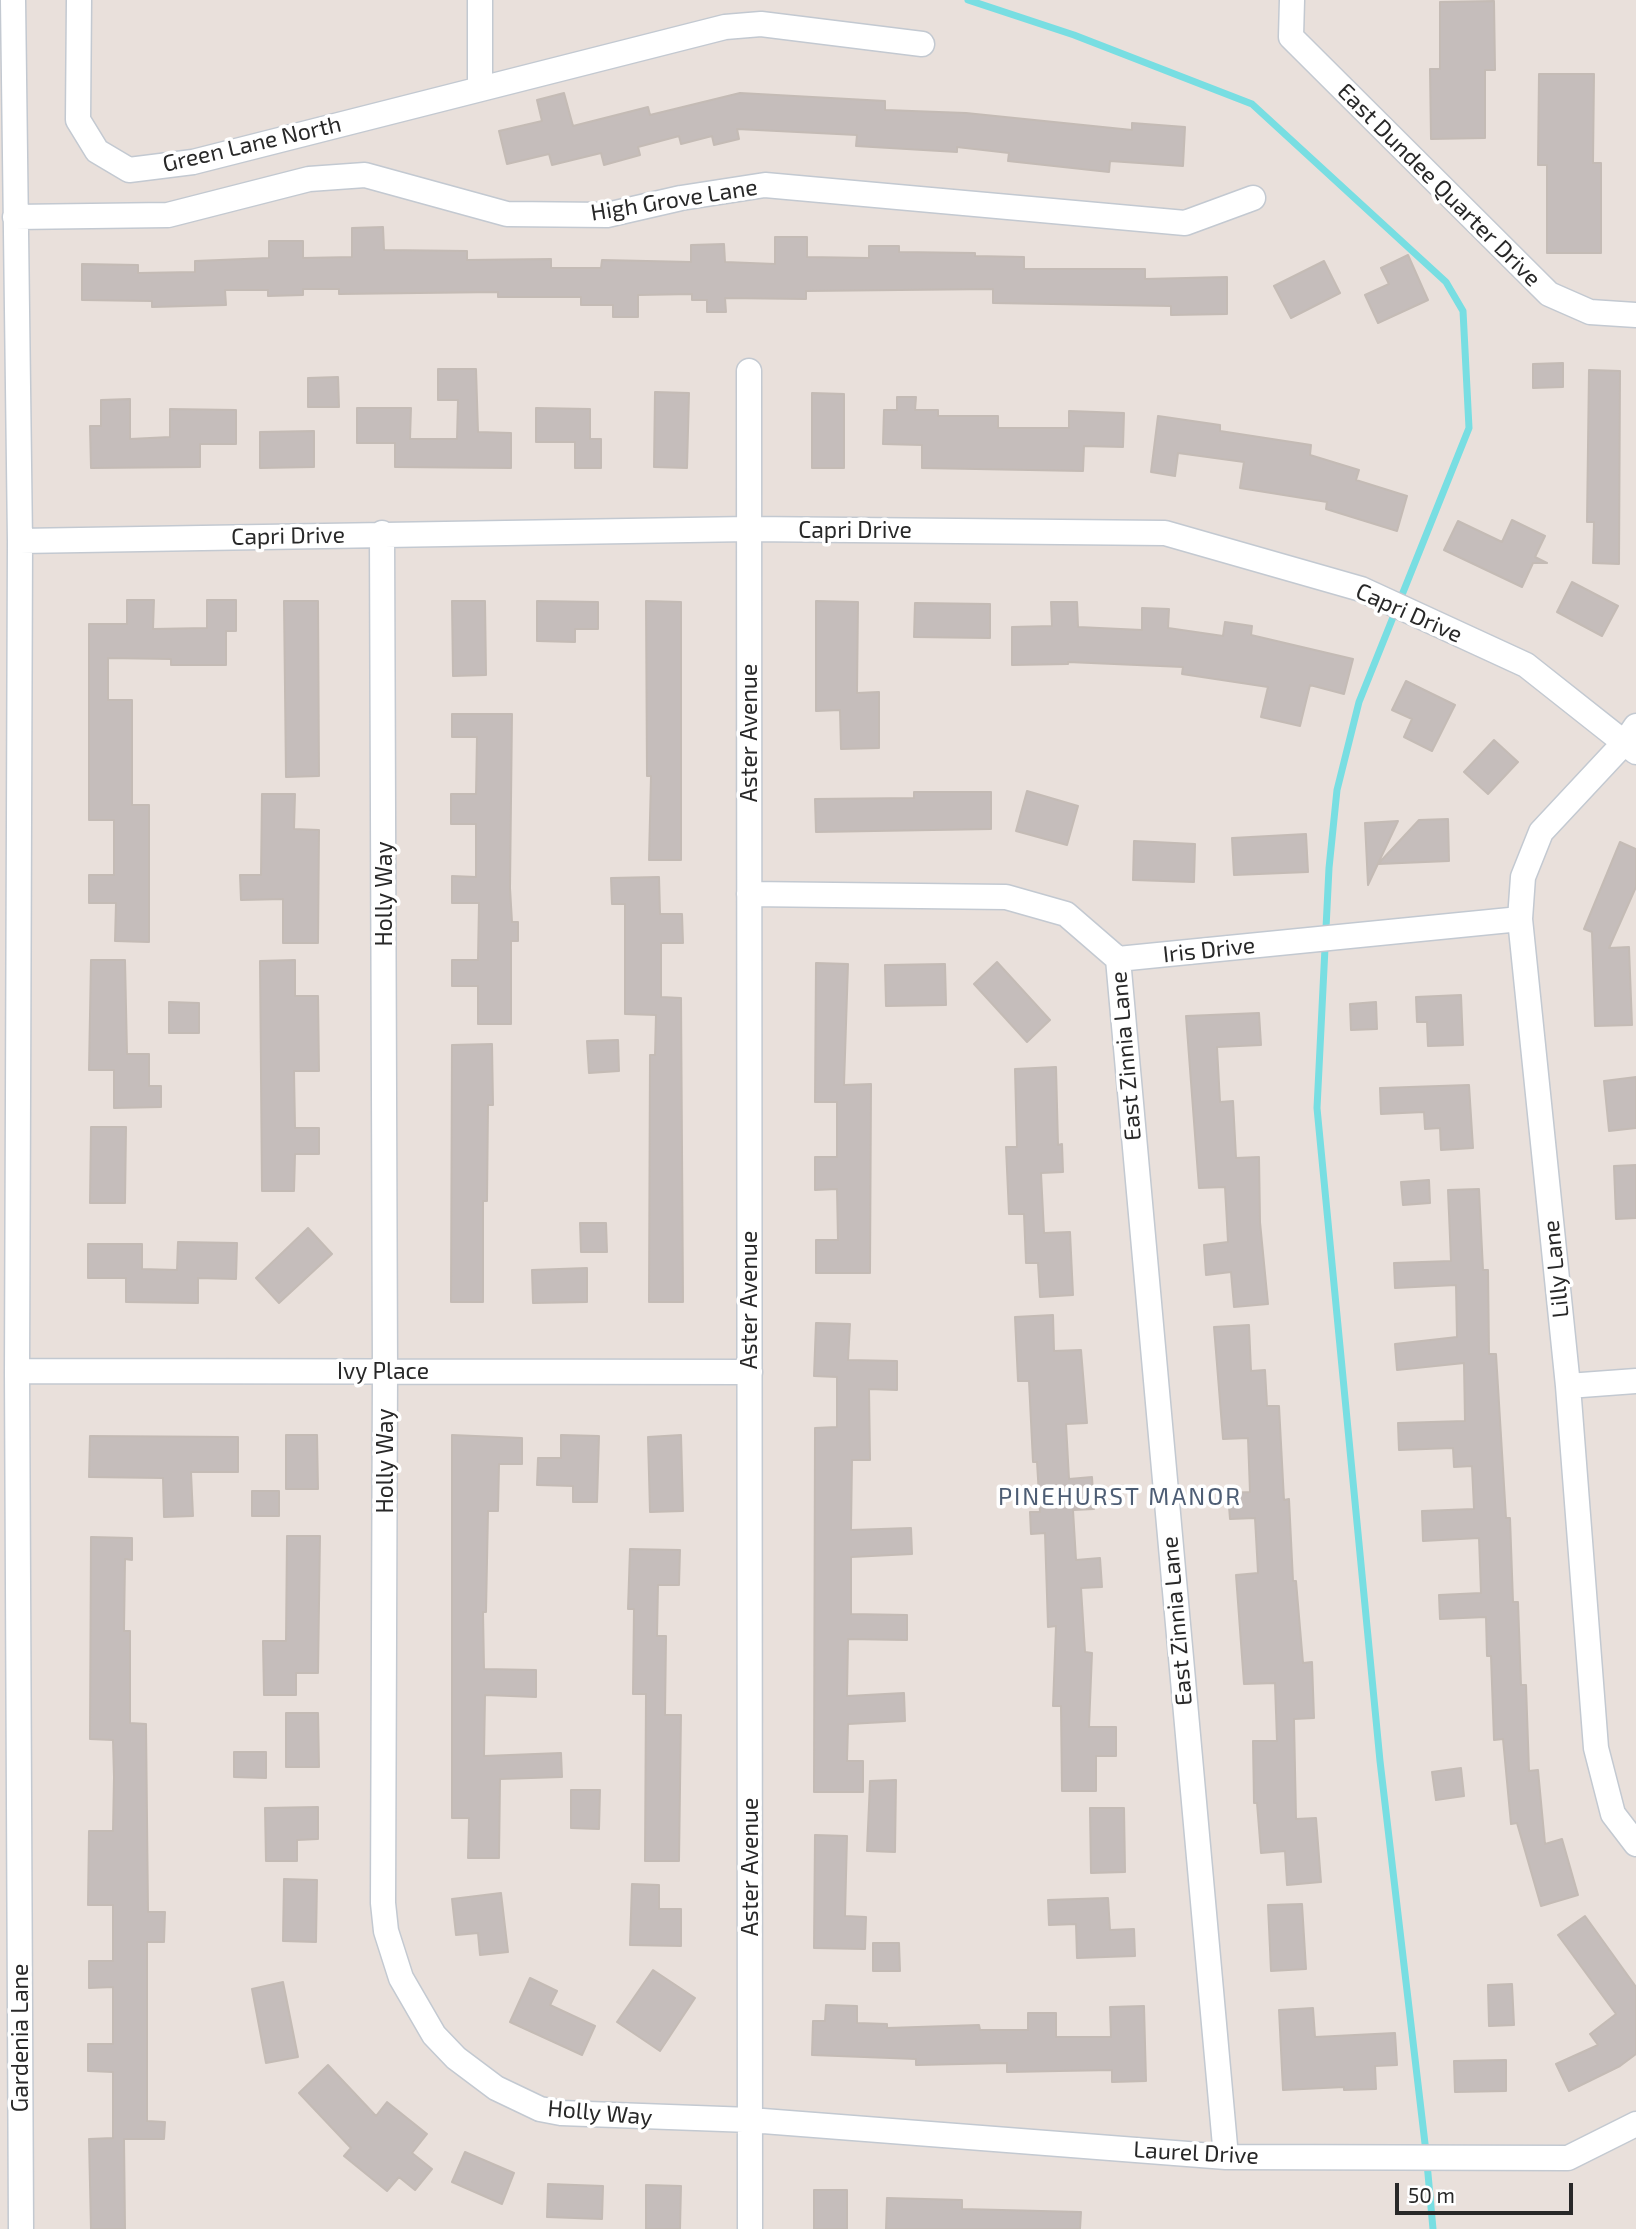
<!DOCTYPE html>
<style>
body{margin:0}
#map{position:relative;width:1636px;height:2229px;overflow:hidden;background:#e9e0db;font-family:"Exo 2",sans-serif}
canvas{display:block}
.scale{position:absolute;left:1395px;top:2183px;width:178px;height:32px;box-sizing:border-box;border:4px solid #282828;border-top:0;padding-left:9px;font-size:21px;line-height:24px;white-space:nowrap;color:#282828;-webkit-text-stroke:5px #fff;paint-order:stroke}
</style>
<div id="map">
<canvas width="1636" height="2229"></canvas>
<div class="scale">50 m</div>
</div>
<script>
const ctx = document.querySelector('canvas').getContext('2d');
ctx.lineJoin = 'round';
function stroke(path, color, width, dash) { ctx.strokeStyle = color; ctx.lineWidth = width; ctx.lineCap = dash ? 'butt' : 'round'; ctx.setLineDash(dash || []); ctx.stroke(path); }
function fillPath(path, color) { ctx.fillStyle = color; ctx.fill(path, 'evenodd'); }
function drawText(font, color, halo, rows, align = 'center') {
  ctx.font = font + ' "Exo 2",sans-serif'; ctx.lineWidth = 7; ctx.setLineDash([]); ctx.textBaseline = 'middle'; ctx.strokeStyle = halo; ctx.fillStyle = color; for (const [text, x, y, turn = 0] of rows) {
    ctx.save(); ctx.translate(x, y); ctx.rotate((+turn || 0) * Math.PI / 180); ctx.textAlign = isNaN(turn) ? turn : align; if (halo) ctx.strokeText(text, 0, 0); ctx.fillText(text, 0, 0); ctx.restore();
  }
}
stroke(new Path2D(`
 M968,0L1074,35L1252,104L1446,282L1463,311L1469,428L1359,702L1337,790L1329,868L1317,1108L1380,1761L1426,2152
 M1427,2163L1433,2229`), '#78dee2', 7);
const building = new Path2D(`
 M1494,1L1495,70H1485V138L1431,139L1430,69H1440V2Z
 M1539,74H1594L1593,163H1601V253H1547V165H1538Z
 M564,93L573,126L648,107L650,115L740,93L885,101V110L966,113L1132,130V123L1185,127L1183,166L1110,161L1109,172L1008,161L1009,153L957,147V152L856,146L857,135L737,129L739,139L714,145L712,136L681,144L679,136L638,147L640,155L604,165L601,153L552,165L549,154L507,164L499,131L542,121L537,100Z
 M383,227L384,250L467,251V260L551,259V268H601L602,260L691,262V245L724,244L725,262L775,264V237H807V257L869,258V246H899V252L975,253V256L1024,257V269H1145V279L1227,277V314L1171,315V306L993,303V289L806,291V299L725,298L726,312H707V300H692V294L638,295V317H613V305H581V297H498V292L339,294V289H303V295L268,296V290H225L226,305L152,307V301L82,300V264L138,265V273L195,272V261L269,258V241H303V258L352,257V228Z
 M1408,255L1428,300L1378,323L1365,295L1389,284L1381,268Z
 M1324,261L1340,293L1291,318L1274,286Z
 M1563,363V387L1533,388V364Z
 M438,369H476L478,432L511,433V468L395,467V443H357V408H411L410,439H457L458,400H438Z
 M1589,370L1620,371L1619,564L1593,563L1594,522H1587Z
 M338,377L339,407H308V378Z
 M655,392L689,393L687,468L654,467Z
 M812,393L844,394V468H812Z
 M897,397H916L915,410H938V416H998V428H1069V411L1124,413L1123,447L1084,446L1083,471L922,468V445L883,444L884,410H897Z
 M130,399V439L170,437V409L236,410V444H200V467L91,468L90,426H101V400Z
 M536,408L590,409V439H601V468H575V442H536Z
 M1158,416L1220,425V431L1311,445L1310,455L1359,470L1356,480L1407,496L1397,531L1326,509L1327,502L1240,488L1244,462L1178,453L1175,476L1151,472Z
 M314,431V467L260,468V432Z
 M1512,520L1545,536L1535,557L1547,563H1533L1522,587L1444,550L1458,521L1502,542Z
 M1572,582L1618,606L1602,636L1557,612Z
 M127,600H154L153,629L207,628V600H236V631H226V665H171V659L108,658V700H132V805H149V942L115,941L116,903H89V875H114V820H89V624H127Z
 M284,601H318L319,776L286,777Z
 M452,601H485L486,675L453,676Z
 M537,601L598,602V629H575V642L537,641Z
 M646,601L681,602V860H649L651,776H647Z
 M816,601L858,602L857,693L879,692V748L841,749L840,710L816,711Z
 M1051,602H1077L1078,627L1142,630V608L1169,609L1168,628L1223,636L1225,622L1252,626L1251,635L1353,659L1344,694L1310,685L1300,726L1261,717L1268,687L1182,674L1183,667L1068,662V664L1012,665V627L1052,626Z
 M915,603L990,604V638L914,637Z
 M1406,681L1455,705L1432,751L1404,737L1412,719L1392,710Z
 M452,714H512L510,888L512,922H518V941H511V1024H478V986H452V960H478L479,903H452V876L476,877V824H451V794H476L477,737H452Z
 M1494,740L1518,762L1488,794L1464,772Z
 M1027,791L1078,806L1067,845L1016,831Z
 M914,792H991V829L816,832L815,799L914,798Z
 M262,794H295L294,829L319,830L318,943H283V899L241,900L240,875H261Z
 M1448,819L1449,861L1378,864L1419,820Z
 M1398,821L1368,885L1365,823Z
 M1306,834L1308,872L1234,875L1232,838Z
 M1134,841L1195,844L1194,882L1133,880Z
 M1620,842L1636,849V887L1609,948L1629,947L1632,1025L1595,1026L1592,932L1584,929Z
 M659,877L660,914H682L683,943H661V997L681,998L683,1302H649L650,1055H655L656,1015L625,1014V904H612L611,878Z
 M91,960H125L127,1054H149V1086H161V1107L114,1108V1070H89Z
 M295,960V996H318L319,1071H294L295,1128H319V1154H295L294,1191H262L260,961Z
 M997,962L1050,1020L1027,1042L974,984Z
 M816,963L848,964L844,1085L871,1084L870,1273H816V1240H838L837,1189L815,1190V1157H837V1102H815Z
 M945,964L946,1005L886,1006L885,965Z
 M1461,995L1463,1045L1428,1046L1427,1022H1417L1416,997Z
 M169,1002L199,1003V1033H169Z
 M1376,1002L1377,1029L1351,1030L1350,1004Z
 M1259,1013L1261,1045L1217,1047L1220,1102L1233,1101L1236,1158L1259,1157L1260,1222L1268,1304L1234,1307L1231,1272L1206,1275L1204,1245L1228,1242L1225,1187L1199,1188L1186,1016Z
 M618,1040L619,1071L589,1073L587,1041Z
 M492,1044L493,1105H488L487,1201H483V1302H451L452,1045Z
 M1056,1067L1058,1145L1062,1144L1063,1172L1041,1173L1044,1233L1070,1232L1073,1295L1040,1297L1038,1263H1026L1024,1214H1009L1006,1147H1017L1015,1069Z
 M1636,1077V1128L1609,1131L1604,1081Z
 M1469,1085L1473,1148L1441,1150L1440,1128L1425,1129L1424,1112L1381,1114L1380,1088Z
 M91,1127H126L125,1203H90Z
 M1636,1165V1218L1616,1219L1614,1166Z
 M1429,1180L1430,1203L1403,1205L1401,1182Z
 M1479,1189L1483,1270H1488L1489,1354H1496L1506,1518H1510L1513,1602H1518L1521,1685H1526L1529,1771L1538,1770L1545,1844L1562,1839L1578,1895L1541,1906L1517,1823L1511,1824L1503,1739L1494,1740L1491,1656H1487L1486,1617L1440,1619L1439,1595L1481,1593L1479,1538L1423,1541L1422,1511L1474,1509L1472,1466L1454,1467L1453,1448L1399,1450L1398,1423L1465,1421L1464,1363L1397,1370L1395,1344L1457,1337L1456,1285L1395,1288L1394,1263L1451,1261L1448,1190Z
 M580,1223H606L607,1252H581Z
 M308,1228L332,1254L279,1303L256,1278Z
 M178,1242L237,1243L236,1279L198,1278V1303L126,1302V1278H88V1244H142V1269L177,1270Z
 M587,1268V1302L533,1303L532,1270Z
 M1053,1315L1054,1351L1081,1350L1087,1423L1066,1424L1069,1479L1092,1477L1094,1509L1073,1510L1076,1560L1100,1558L1102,1587L1081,1588L1085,1652L1092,1653L1089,1727H1116V1756H1096V1791H1062L1061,1706H1053L1056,1626L1048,1627L1045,1533L1031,1534L1030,1512H1040L1037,1462H1033L1029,1381H1018L1015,1317Z
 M816,1323L850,1324L848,1360L897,1361V1390L869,1389L870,1460H852L851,1530L911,1528L912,1554L851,1557V1614L907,1615V1640L848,1639L847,1696L904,1693L905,1721L848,1724L847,1761H863V1792H814L815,1428L837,1427V1377L814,1376Z
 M1249,1325L1251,1371L1265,1370L1267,1406H1279L1284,1500L1289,1499L1293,1581H1296L1303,1663L1312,1662L1314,1718L1294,1719L1296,1819L1316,1818L1321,1882L1287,1885L1285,1851L1261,1853L1257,1803H1254L1253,1741H1277L1275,1683L1244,1684L1236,1575L1258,1573L1255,1518L1230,1519L1228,1493L1250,1492L1248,1438L1223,1439L1214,1327Z
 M286,1435H317L318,1489H286Z
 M452,1435L522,1438V1464H499L498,1511H488L486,1612H483L484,1669L536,1670V1697L485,1695L484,1756L561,1753L562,1777L500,1779L499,1858H468L469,1818H452Z
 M561,1435L599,1436L597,1502H573V1486L537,1485L538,1458H561Z
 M681,1435L683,1511L650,1512L648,1437Z
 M90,1436L238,1437V1472H191L193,1516L164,1517L163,1478L89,1477Z
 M252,1491H279V1516H252Z
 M287,1536H320L318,1673H296V1695H264L263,1641H286Z
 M91,1537L132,1538V1560L125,1559L124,1631H130V1723L146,1724L148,1912H165L164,1942H147V2121L165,2122L164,2139H124L125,2229H91L89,2139L113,2138V2072L88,2071V2044H113V1987L89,1988V1961H113V1905H88L89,1831H113L114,1777L113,1740L90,1739Z
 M630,1549L680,1550L679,1585H658L657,1636H666L665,1715H681L679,1861H645L646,1694H633L634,1609H628Z
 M286,1713H318L319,1767H286Z
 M234,1752H266V1778L234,1777Z
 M1461,1768L1464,1796L1436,1800L1432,1772Z
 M896,1780L895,1852L867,1851L870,1781Z
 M571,1790H600L599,1829L571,1828Z
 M318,1807V1839L297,1840V1861H266L265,1808Z
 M1090,1808H1124L1125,1872L1091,1873Z
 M815,1835L847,1836L845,1916L866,1917L865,1949L814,1948Z
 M284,1879L317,1880L316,1942L283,1941Z
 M632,1884L659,1885V1909H681V1946L630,1945Z
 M501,1893L508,1952L480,1955L478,1933L456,1935L452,1899Z
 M1108,1898L1110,1930L1134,1929L1135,1956L1077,1958L1076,1924L1049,1925L1048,1900Z
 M1302,1904L1306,1969L1271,1971L1268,1905Z
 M1585,1916L1636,1987V2054L1620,2066L1569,2091L1556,2064L1598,2045L1590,2034L1616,2014L1558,1935Z
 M873,1943H899L900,1971H873Z
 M653,1970L695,1998L660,2051L617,2022Z
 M530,1978L557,1991L550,2005L595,2026L582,2055L510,2022Z
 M283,1982L298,2057L266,2063L252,1989Z
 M1512,1984L1514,2025L1489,2026L1488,1985Z
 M826,2005L857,2006V2023L887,2024V2028L979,2025L980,2030H1028V2013H1056V2037H1111L1110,2007L1144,2006L1146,2081L1112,2082V2070L1007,2072V2063L916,2065V2059L812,2055L813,2021H825Z
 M1313,2008L1315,2037L1395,2033L1397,2065L1375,2066L1376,2089L1344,2090V2087L1283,2090L1279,2010Z
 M1506,2060V2091L1455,2092L1454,2061Z
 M328,2065L376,2116L387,2102L427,2134L412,2153L432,2169L415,2190L399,2177L387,2191L344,2156L351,2148L299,2093Z
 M465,2152L514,2173L502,2204L452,2182Z
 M548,2184L603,2186L602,2219L547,2217Z
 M646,2185L681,2186L680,2229H646Z
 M814,2190H847V2229H814Z
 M887,2198L962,2200V2209L1081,2212L1080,2229H886Z`);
fillPath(building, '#c5bdbb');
stroke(building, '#c4bbb5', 2);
const minor = new Path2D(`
 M13,0L20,541L17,1371L21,2229
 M79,0L78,120L97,151L129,170L193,162L725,27L761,24L922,44
 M480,0V89
 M1292,0L1291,37L1549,294L1590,312L1636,315
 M15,217L168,215L309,179L365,175L507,214L607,215L681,198L765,185L1185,223L1253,198
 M749,371L750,2229
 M382,533L385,1371L383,1903L386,1931L401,1978L434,2035L456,2058L496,2088L540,2109L561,2113L750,2120L1226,2157L1568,2158L1636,2124
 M20,541L749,529L1165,533L1361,589L1526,665L1636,752
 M1636,726L1625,742L1541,832L1523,877L1520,919L1568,1386L1596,1748L1613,1814L1636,1844
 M749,894L1006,897L1066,914L1118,959L1520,919
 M1118,959L1226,2157
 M17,1371L750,1372
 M1568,1386L1636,1381`);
stroke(minor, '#c3c9d1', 27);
stroke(minor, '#fff', 24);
drawText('23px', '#282828', '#fff', [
 ["Green Lane North",252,144,-13],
 ["East Dundee Quarter Drive",1439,185,45],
 ["High Grove Lane",674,200,-9],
 ["Capri Drive",855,530],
 ["Capri Drive",288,536,-1],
 ["Capri Drive",1409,613,24],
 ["Aster Avenue",749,733,-90],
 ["Holly Way",384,894,-90],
 ["Iris Drive",1209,950,-6],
 ["East Zinnia Lane",1126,1056,-95],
 ["Lilly Lane",1556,1269,-96],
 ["Aster Avenue",749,1300,-90],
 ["Ivy Place",383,1371],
 ["Holly Way",385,1461,-90],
 ["East Zinnia Lane",1177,1621,-95],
 ["Aster Avenue",750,1867,-90],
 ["Gardenia Lane",20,2038,-90],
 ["Holly Way",600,2113,5],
 ["Laurel Drive",1196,2153,3]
]);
ctx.letterSpacing = '2px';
drawText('24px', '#4d5d74', '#fff', [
 ["PINEHURST MANOR",1120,1497]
]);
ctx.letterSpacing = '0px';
</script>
